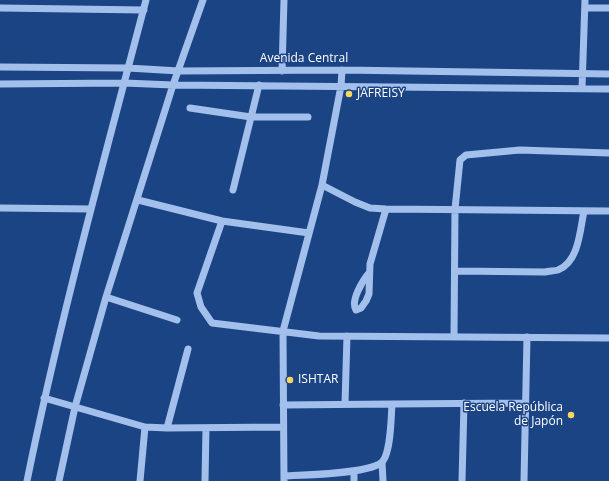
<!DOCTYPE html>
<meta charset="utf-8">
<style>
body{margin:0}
canvas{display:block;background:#1b4485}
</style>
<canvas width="609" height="481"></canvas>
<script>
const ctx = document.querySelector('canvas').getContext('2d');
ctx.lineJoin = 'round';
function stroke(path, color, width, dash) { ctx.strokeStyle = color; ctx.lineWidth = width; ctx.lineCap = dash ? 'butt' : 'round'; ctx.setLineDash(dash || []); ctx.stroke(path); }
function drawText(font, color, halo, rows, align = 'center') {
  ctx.font = font + ' "Open Sans",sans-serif'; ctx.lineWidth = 3; ctx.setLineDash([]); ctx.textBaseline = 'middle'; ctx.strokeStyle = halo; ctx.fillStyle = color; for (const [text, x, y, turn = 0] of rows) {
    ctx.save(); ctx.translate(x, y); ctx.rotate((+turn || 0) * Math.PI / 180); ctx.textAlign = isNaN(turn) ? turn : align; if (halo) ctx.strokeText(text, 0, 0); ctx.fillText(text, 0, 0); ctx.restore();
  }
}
stroke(new Path2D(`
 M0,8L144,10
 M585,8H609
 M0,67L128,68L179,71L342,70L609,74
 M282,71L284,0
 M0,84L124,83L173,85L609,89
 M582,88L585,0
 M190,108L251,117H308
 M322,185L355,202L370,208L386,209L609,211
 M233,190L259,85
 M138,200L222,221L309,233
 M0,208L91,209
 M222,221L197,293L201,307L212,323L319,336L609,338
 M455,271L545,272C549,271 555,271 558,270C579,262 580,230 584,211
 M369,273C363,280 350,301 356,310L361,308L366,301L369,294L370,264L386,209
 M106,297L177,320
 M454,337L455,209L460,160L466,155L520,150L609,153
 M44,398L145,427L167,428L283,427
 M345,404L347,336
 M283,405L392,404
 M167,428L188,349
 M382,462L383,481
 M354,471V481
 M284,476C302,475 373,474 383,461C391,450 391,418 392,404L525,403
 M27,481C60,319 104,160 146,0
 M59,481L75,407L106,297L173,85L203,0
 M140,481L145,427
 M205,481L206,428
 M284,481L283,331L322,185L341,86L342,70
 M462,481L464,403
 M524,481L527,337`), '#a2c0eb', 7);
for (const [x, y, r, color] of [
 [349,94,4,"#fdd65e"],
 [290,380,4,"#fdd65e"],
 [571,415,4,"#fdd65e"]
]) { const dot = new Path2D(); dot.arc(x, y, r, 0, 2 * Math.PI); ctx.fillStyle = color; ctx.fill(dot); stroke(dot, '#1b4485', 1.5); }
drawText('12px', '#fff', '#1b4485', [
 ["Avenida Central",304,59]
]);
drawText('12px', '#fff', '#1b4485', [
 ["JAFREISY",357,94],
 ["ISHTAR",298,380],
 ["Escuela República",563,408,"right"],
 ["de Japón",563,422,"right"]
], 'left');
</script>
